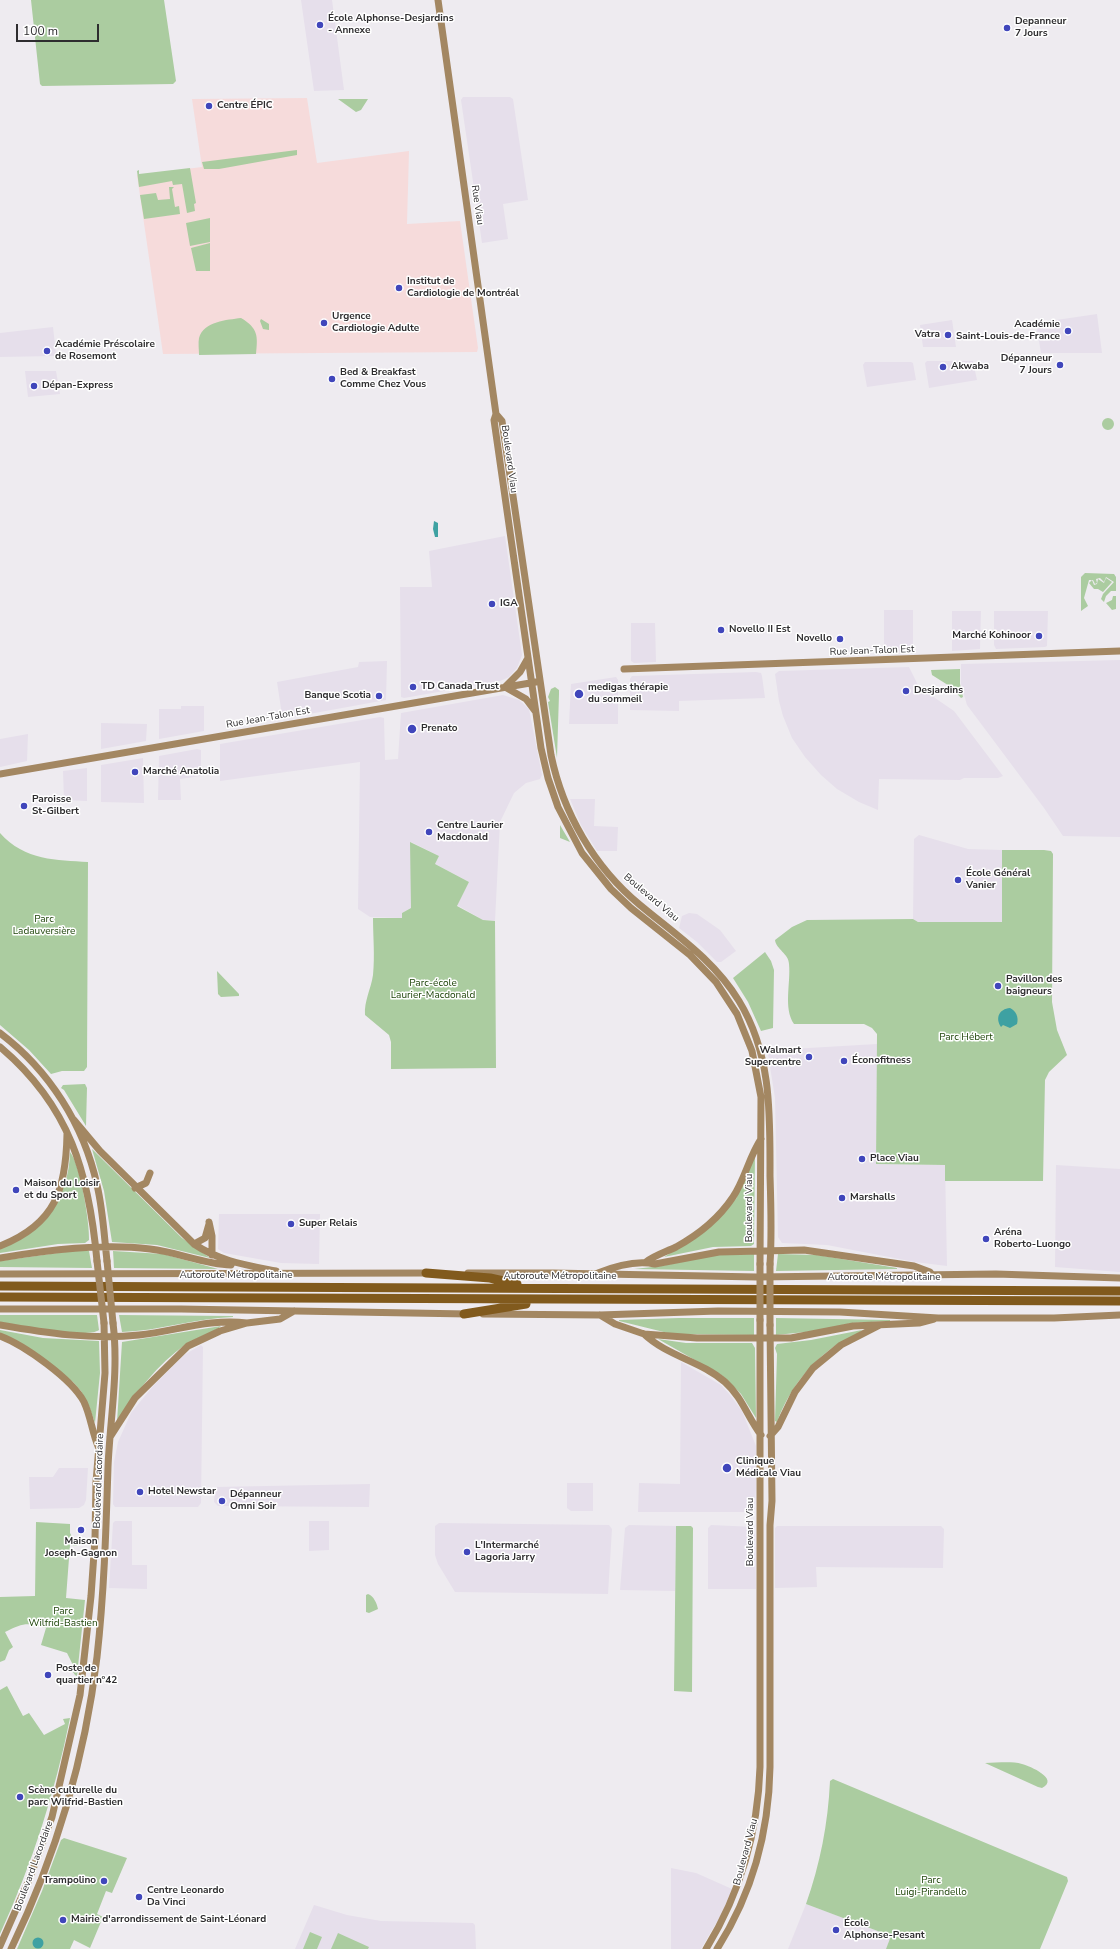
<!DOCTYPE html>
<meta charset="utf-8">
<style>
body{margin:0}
#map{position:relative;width:1120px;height:1949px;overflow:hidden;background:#eeebf0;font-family:"Nunito Sans",sans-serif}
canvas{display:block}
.scale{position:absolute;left:16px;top:24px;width:83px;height:18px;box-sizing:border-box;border:2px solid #2e2d2f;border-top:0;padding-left:5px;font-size:12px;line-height:14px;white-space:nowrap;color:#2e2d2f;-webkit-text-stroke:3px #fff;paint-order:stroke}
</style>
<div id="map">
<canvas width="1120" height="1949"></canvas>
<div class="scale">100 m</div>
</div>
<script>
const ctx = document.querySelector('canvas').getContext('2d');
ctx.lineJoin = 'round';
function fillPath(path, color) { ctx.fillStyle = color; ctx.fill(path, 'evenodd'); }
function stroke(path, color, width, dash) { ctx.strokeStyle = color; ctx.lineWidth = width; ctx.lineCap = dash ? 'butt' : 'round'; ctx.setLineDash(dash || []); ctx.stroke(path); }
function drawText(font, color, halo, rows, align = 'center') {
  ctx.font = font + ' "Nunito Sans",sans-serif'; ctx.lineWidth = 3; ctx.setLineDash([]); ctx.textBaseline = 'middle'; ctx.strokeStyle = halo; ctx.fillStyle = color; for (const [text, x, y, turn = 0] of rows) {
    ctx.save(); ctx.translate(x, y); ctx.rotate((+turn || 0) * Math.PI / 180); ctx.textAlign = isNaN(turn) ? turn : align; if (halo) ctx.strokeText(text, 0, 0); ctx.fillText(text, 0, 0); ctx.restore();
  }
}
fillPath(new Path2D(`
 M301,0H332L344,90L314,91Z
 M463,97H510L513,99L528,200L503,204L508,239L482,243L461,100Z
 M1097,314L1102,353H1041L1036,323Z
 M952,320L956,347H923L920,325Z
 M53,327L56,354L54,356L0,357V333Z
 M927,361H973L977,380L929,388L925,363Z
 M865,362H911L913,363L916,380L867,387L863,365Z
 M25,371H56L60,394L28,397Z
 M505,536L522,655L517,668L509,677L500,681L404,698L401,697L400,587H432L429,551Z
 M884,610H913V647L911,652L884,653Z
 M952,611H981L980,649L952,651Z
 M994,611H1048L1047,646L1045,647L996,649L994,645Z
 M631,623H655L656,662L634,663L631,661Z
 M1120,660V837L1063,836L1044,808L967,705L961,684V664Z
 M387,661L386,700L287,718L282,715L277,682L358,667L359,662Z
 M909,667L919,687L954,711L1003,776L998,778H964L960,780L879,779L878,810L859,802L837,789L821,775L805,757L792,738L783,716L779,701L775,674L779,671Z
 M756,672L761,673L762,676L765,698L679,701V711L630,710V679L632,676Z
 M616,677L618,680V724H569L571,684Z
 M503,695L519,700L529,709L542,775L540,779L526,783L514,793L500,822L495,921L483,920L457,905L469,882L435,864L439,856L411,842V908L402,913V918L370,917L358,909L360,762L220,781V744L380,717L384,718L385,760L398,759L401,713Z
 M181,706H204V731L159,739V709H181Z
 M101,723L147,724L146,741L101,749Z
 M28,734L27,761L0,767V739Z
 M197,749L201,750V776L180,779L181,800H158L159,756Z
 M143,758L144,803L101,802V765Z
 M87,768V801L64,800L63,771Z
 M570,799H595L594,826L618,827L617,851H597L581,825Z
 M919,835L968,849L1002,850V922H918L913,919L914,839Z
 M689,913L697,914L720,930L736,951L721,962H717L697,942L679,928L682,916Z
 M877,1044L876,1164L945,1165L947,1266L915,1262L827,1245L782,1243L778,1237L775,1098L768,1054L774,1050Z
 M1056,1165L1120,1169V1272L1055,1267Z
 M219,1214H320L319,1264L281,1263L224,1253L218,1249Z
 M201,1345L203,1347L201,1503L198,1507H115L113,1504L114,1462L118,1442L131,1413L153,1386L184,1355Z
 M681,1362L721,1385L730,1395L742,1411L756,1446V1487L755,1510L753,1512H638L639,1483L680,1484Z
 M59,1468H88L86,1500L84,1505L79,1508L30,1509L29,1477H53Z
 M567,1483H593V1511H571L567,1508Z
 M370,1484L369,1507L218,1506L214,1502L215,1487Z
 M115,1521H132V1565H147V1589L109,1588L113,1523Z
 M309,1521H329V1550L309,1551Z
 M439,1523L609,1525L612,1529L608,1594L455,1592L438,1564L435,1555V1526Z
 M629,1525L676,1526L675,1591L620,1590L625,1528Z
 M711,1525L755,1527L756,1589H708V1528Z
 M777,1526H941L944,1529L943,1568L816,1567L817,1587L775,1588V1528Z
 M671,1868L696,1873L732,1889L722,1913L701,1949H671Z
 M806,1904L892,1936L886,1949H788Z
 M314,1905L347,1915L381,1921L473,1923L475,1925L476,1949H295Z`), '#e6dfeb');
fillPath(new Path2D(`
 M307,98L317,163L409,151L407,224L460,221L478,348L477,352L163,354L137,175L202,167L192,99Z`), '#f6dbdb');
fillPath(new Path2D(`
 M31,0H164L176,81L173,84L42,86L40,84Z
 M338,99H368L361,110L356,112Z
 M297,150V155L219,169H204L202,162Z
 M190,168L196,203L194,204L195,211L187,213L182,184L173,185L172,181L139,187L137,171L139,170V174Z
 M169,187H174L172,189L175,207L179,206L180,214L144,219L140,195L156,193L158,200L170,199Z
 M210,218V242L190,246L186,223Z
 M210,243V271H196L191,248Z
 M241,318C258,328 258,336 256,354L199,355C199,350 198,343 199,338C204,321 227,320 241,318Z
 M261,319L269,324V330L263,329L260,321Z
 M1102 424a6 6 0 1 1 12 0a6 6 0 1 1-12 0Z
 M1085,573L1114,574L1116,577V591H1111L1106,596L1104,602L1101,599L1103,594L1114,582L1106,577L1104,582L1100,578L1096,579L1097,583L1095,584L1093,580H1089L1084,598L1088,606L1081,611V577Z
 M1106,578L1112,582L1103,592L1098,589H1094L1089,583L1092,580L1094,585L1097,584L1098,579L1104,583Z
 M1113,596H1116V609L1112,610L1106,603L1112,600Z
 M960,669V684L963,697L961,698L951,687L932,675L931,670Z
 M555,687L559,690V694L557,758L548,702L550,701L548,697L551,689Z
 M560,825L570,842L560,838Z
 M0,833C25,861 57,860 88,862L87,1067L84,1071H62L51,1074L29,1050L0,1025Z
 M410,842L439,856L435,864L469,882L457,906L483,920L495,921L496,1068L391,1069V1042L389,1035L365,1015C364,1001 371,989 373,975C375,956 373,936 373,918H402V913L411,908Z
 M1002,850H1044L1051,851L1053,854L1052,1002L1057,1030L1067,1055L1049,1072L1045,1080L1043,1181H945V1165L876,1164L877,1034L872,1028L864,1024H794C783,1008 791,983 789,964C789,954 776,949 775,940L792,927L807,920L913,919L918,922H1002Z
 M765,952L771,961L774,970L773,1028L761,1031L748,1002L733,978Z
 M217,971L239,994V996L221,997L218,994Z
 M85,1084L87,1088L86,1126L64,1090L61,1088L63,1085Z
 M92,1149L182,1238L210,1258L157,1245L112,1242L104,1191Z
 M70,1152C80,1163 90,1224 89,1240L85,1243L58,1244L0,1253V1249C42,1231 69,1199 70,1152Z
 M755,1155L754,1244L751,1246L713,1247L664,1257L674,1251L736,1199Z
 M72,1251H89L92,1268L0,1267V1261Z
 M113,1251L163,1254L218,1269L114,1268Z
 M754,1254V1271L634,1269L661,1266L716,1255Z
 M778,1254L817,1255L897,1268V1269L776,1271Z
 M0,1315H97L99,1330C87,1339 18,1325 0,1322Z
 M119,1315L233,1316V1317C195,1318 159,1331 122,1332Z
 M679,1318H754V1335L672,1334L619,1321V1320Z
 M776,1318L890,1320V1321L852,1323L815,1331L776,1335Z
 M221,1326C218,1330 194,1339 186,1344C158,1364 135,1393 117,1422L122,1342Z
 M0,1330L43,1338L99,1341L100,1373L95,1423L89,1406L81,1391L73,1382L0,1333Z
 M862,1330C858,1335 843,1340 836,1345C808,1365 789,1390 777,1422L775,1421L777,1354L775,1348L777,1344L811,1340Z
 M658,1339L686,1343H752L755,1348L756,1418L741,1394L723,1376Z
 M36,1522L70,1524V1533L77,1546L70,1545L66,1598L85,1600L77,1676L75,1675L71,1669L74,1667L67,1653L41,1645L46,1628C27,1622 23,1623 5,1632L13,1647L9,1650L5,1660L0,1662V1597L35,1596Z
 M676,1526H691L693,1528L692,1692L674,1691Z
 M368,1594C374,1596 377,1604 378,1609L369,1613L366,1612V1595Z
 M7,1686L23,1716L29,1713L44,1735L65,1724L63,1719L70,1718C55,1793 32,1864 0,1934V1690Z
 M985,1763C997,1763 1011,1761 1022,1764C1030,1766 1060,1779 1042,1788L1038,1787Z
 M833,1779L1067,1877L1068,1881L1040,1949H886L891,1936L806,1904C820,1864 828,1824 830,1781Z
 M64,1838L127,1858L112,1893L106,1891L97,1914L103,1917L90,1948L74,1940L70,1949H17L42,1891L61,1840Z
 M310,1932L322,1937L317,1949H303Z
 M338,1933L369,1947L368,1949H331Z`), '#abcca0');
fillPath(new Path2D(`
 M434,521L438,523V537H435L433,529Z
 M1010,1008C1016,1011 1019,1017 1017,1024L1010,1028L1003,1025L1001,1027C995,1018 999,1009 1010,1008Z
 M32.5 1943a5.5 5.5 0 1 1 11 0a5.5 5.5 0 1 1-11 0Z`), '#3ea1a2');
stroke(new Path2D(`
 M438,0L496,414
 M496,414L502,421L551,755C563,813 594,867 640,905C676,935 714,960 739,1001C772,1055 770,1115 770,1176C771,1206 772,1234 770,1264
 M496,414L494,420L541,748L548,778L558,807L582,853L611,889L631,908L690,955L716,982L737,1014L752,1051L761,1097L760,1264
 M624,669L1120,651
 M505,687L526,699L535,711
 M505,687L520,672L528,658
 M0,774L536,682
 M0,1033C49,1070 84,1125 97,1185C103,1210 104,1235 107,1261
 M0,1047C70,1106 89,1173 97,1261
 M74,1120L100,1151L194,1244C219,1261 246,1265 276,1271
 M135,1188L146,1183L150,1173
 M209,1222L212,1236V1255
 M194,1244L205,1238L209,1224
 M0,1246C56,1224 66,1189 67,1134
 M0,1258C48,1250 102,1243 150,1249C178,1252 203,1264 231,1265
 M646,1262C655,1255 666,1252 676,1247C698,1235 719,1218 733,1197C745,1179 749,1157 761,1139
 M468,1273H553L757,1277L996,1274L1120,1278
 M598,1273C615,1266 637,1260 655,1264L719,1252L804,1250L914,1266L930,1272
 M0,1274L430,1273
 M0,1309H181L468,1314
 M483,1314L600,1315L718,1311L840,1312L938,1318H1054L1120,1315
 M600,1315L615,1324L644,1334L697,1338H791L853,1326L919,1323L934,1319
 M0,1325C46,1333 92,1340 139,1335C176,1331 210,1318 247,1323
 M644,1334C667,1356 701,1361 725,1382C742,1397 748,1418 761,1435
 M0,1336C24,1345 72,1379 84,1402C91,1417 92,1432 98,1446
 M770,1436L778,1427L795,1392L813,1368L841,1345L880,1325
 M110,1437L135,1398L188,1346L220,1331L247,1323L280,1319L294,1311
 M0,1946L29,1880L52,1817L80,1695L91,1596L95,1539L96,1482L105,1373L104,1323
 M11,1949C55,1858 85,1758 97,1657C104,1594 106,1531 108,1467C110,1419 119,1371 113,1323
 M706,1949C741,1892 758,1833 760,1767V1320
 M717,1949C752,1894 769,1831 770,1767V1525L772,1501L770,1325`), '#a38762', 7);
stroke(new Path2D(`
 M426,1273L490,1278L517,1284
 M0,1286L1120,1291
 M0,1297L1120,1301
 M464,1314L526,1304`), '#815a1d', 9);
stroke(new Path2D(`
 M97,1261L104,1323
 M107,1261L113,1323
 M760,1320V1264
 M770,1325V1264`), '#a38762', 7);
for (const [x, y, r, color] of [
 [320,25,4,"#4046bb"],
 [1007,28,4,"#4046bb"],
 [209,106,4,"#4046bb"],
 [399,288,4,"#4046bb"],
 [324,323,4,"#4046bb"],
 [1068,331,4,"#4046bb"],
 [948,335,4,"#4046bb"],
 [47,351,4,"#4046bb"],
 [1060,365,4,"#4046bb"],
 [943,367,4,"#4046bb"],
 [332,379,4,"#4046bb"],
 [34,386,4,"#4046bb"],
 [492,604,4,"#4046bb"],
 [721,630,4,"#4046bb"],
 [1039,636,4,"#4046bb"],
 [840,639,4,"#4046bb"],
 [413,687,4,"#4046bb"],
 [906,691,4,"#4046bb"],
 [579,694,5,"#4046bb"],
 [379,696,4,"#4046bb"],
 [412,729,5,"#4046bb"],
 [135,772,4,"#4046bb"],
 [24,806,4,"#4046bb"],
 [429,832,4,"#4046bb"],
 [958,880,4,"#4046bb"],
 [998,986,4,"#4046bb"],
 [809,1057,4,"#4046bb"],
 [844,1061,4,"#4046bb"],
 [862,1159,4,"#4046bb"],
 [16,1190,4,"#4046bb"],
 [842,1198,4,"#4046bb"],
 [291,1224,4,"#4046bb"],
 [986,1239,4,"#4046bb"],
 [727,1468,5,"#4046bb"],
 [140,1492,4,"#4046bb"],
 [222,1501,4,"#4046bb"],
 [81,1530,4,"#4046bb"],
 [467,1552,4,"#4046bb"],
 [48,1675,4,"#4046bb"],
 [20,1797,4,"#4046bb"],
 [104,1881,4,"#4046bb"],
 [139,1897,4,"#4046bb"],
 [63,1920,4,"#4046bb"],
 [836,1930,4,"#4046bb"]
]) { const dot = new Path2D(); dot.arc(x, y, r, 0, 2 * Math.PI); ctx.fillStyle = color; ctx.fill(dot); stroke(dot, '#fff', 1.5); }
drawText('bold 10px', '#2e2d2f', '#fff', [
 ["École Alphonse-Desjardins",328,19],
 ["- Annexe",328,31],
 ["Depanneur",1015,22],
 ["7 Jours",1015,34],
 ["Centre ÉPIC",217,106],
 ["Institut de",407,282],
 ["Cardiologie de Montréal",407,294],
 ["Urgence",332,317],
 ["Cardiologie Adulte",332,329],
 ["Académie",1060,325,"right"],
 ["Saint-Louis-de-France",1060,337,"right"],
 ["Vatra",940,335,"right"],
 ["Académie Préscolaire",55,345],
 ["de Rosemont",55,357],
 ["Dépanneur",1052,359,"right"],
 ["7 Jours",1052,371,"right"],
 ["Akwaba",951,367],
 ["Bed & Breakfast",340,373],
 ["Comme Chez Vous",340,385],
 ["Dépan-Express",42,386],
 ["IGA",500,604],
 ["Novello II Est",729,630],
 ["Marché Kohinoor",1031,636,"right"],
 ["Novello",832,639,"right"],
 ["TD Canada Trust",421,687],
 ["medigas thérapie",588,688],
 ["du sommeil",588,700],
 ["Desjardins",914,691],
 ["Banque Scotia",371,696,"right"],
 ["Prenato",421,729],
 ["Marché Anatolia",143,772],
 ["Paroisse",32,800],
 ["St-Gilbert",32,812],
 ["Centre Laurier",437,826],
 ["Macdonald",437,838],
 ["École Général",966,874],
 ["Vanier",966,886],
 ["Pavillon des",1006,980],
 ["baigneurs",1006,992],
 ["Walmart",801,1051,"right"],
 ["Supercentre",801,1063,"right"],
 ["Éconofitness",852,1061],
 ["Place Viau",870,1159],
 ["Maison du Loisir",24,1184],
 ["et du Sport",24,1196],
 ["Marshalls",850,1198],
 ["Super Relais",299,1224],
 ["Aréna",994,1233],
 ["Roberto-Luongo",994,1245],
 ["Clinique",736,1462],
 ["Médicale Viau",736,1474],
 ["Hotel Newstar",148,1492],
 ["Dépanneur",230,1495],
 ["Omni Soir",230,1507],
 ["Maison",81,1542,"center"],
 ["Joseph-Gagnon",81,1554,"center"],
 ["L'Intermarché",475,1546],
 ["Lagoria Jarry",475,1558],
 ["Poste de",56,1669],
 ["quartier n°42",56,1681],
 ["Scène culturelle du",28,1791],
 ["parc Wilfrid-Bastien",28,1803],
 ["Trampolino",96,1881,"right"],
 ["Centre Leonardo",147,1891],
 ["Da Vinci",147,1903],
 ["Mairie d'arrondissement de Saint-Léonard",71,1920],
 ["École",844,1924],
 ["Alphonse-Pesant",844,1936]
], 'left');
drawText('10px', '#2e2d2f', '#fff', [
 ["Rue Viau",477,205,82],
 ["Boulevard Viau",509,459,82],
 ["Rue Jean-Talon Est",872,651,-2],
 ["Rue Jean-Talon Est",268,718,-10],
 ["Boulevard Viau",651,898,40],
 ["Boulevard Viau",750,1208,-90],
 ["Autoroute Métropolitaine",236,1276],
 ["Autoroute Métropolitaine",560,1277],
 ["Autoroute Métropolitaine",884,1278],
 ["Boulevard Lacordaire",99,1481,-88],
 ["Boulevard Viau",751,1532,-90],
 ["Boulevard Viau",746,1852,-75],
 ["Boulevard Lacordaire",34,1866,-70]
]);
drawText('10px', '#1c4307', '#fff', [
 ["Parc",44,920],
 ["Ladauversière",44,932],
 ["Parc-école",433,984],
 ["Laurier-Macdonald",433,996],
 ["Parc Hébert",966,1038],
 ["Parc",63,1612],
 ["Wilfrid-Bastien",63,1624],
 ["Parc",931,1881],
 ["Luigi-Pirandello",931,1893]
]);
</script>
